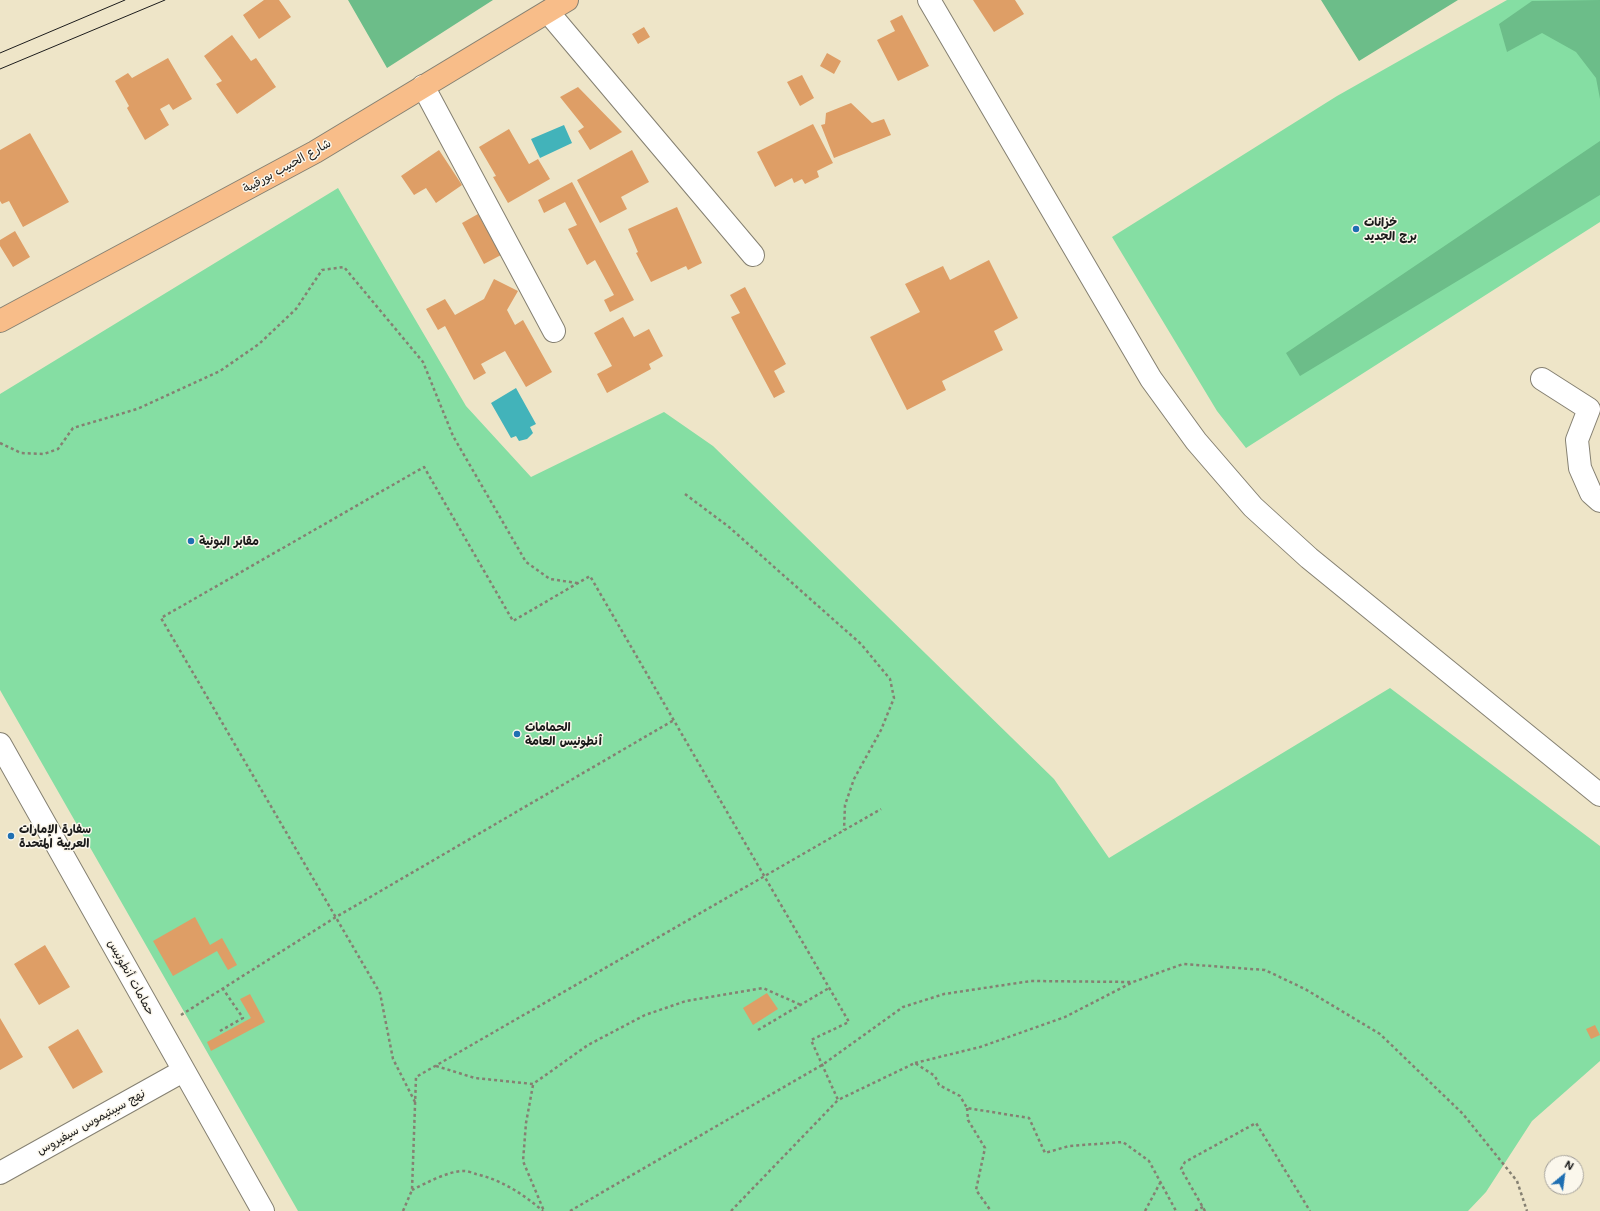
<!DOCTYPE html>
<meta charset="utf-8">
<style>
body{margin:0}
#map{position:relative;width:1600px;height:1211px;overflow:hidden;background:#eee5c8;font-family:Mali,sans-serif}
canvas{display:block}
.north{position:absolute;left:1544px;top:1155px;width:40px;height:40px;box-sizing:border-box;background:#fbf7ec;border:1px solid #a29f99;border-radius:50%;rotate:29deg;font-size:11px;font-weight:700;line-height:16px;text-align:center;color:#1c1c1c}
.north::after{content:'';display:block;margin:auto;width:14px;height:18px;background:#1f6fb2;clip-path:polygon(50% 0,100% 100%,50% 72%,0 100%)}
</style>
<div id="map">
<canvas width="1600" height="1211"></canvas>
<div class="north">N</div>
</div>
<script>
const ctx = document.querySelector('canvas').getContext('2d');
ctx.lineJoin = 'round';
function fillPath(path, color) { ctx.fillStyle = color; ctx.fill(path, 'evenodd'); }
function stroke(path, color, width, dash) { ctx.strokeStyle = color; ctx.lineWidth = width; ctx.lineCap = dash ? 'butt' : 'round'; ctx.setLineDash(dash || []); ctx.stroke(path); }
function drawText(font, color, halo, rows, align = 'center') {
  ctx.font = font + ' Mali,"Playpen Sans Arabic",sans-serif'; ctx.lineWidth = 3; ctx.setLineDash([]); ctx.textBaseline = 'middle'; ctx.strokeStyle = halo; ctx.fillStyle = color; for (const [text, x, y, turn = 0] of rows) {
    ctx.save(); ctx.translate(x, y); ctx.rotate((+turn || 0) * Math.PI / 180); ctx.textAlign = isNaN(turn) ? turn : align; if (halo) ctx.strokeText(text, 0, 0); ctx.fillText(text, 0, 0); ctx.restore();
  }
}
fillPath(new Path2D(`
 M1507,0H1600V222L1246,448L1217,411L1112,237L1337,96Z
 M338,188L466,406L531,477L664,412L713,446L1054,779L1109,858L1390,688L1600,846V1061L1532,1121L1486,1192L1468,1211H298L0,690V394Z`), '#85dea3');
fillPath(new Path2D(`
 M348,0H493L387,68Z
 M1321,0H1458L1359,61Z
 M1600,0V99L1596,78L1576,52L1542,33L1507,52L1499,24L1532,1Z
 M1600,141V195L1300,376L1286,353Z`), '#6cbd89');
fillPath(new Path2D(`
 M564,125L572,143L540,158L531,139Z
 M516,388L536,424L530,427L533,433L527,439L519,441L516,436L511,438L491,403Z`), '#42b3ba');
fillPath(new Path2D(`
 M264,0H279L291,17L259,39L243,15Z
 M973,0H1015L1024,14L994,32Z
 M902,15L929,66L898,81L877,40L895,31L890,21Z
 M644,27L650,37L638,44L632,34Z
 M232,35L251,61L256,58L276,87L237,114L216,84L222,81L204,56Z
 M827,53L841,61L834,74L820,66Z
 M168,58L192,99L173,110L169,104L160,109L169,125L145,140L127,108L129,106L115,81L128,73L132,78Z
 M802,75L814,98L800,106L787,82Z
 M578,87L622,132L590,150L578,131L584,127L560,97Z
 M851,103L872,123L884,119L891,135L834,158L821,125L825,124L826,113Z
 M813,124L833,163L817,171L819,177L805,184L802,179L794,183L792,178L775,187L757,152Z
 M509,129L529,164L538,159L550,179L508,203L493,177L496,176L479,147Z
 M30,133L69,202L23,227L9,201L2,204L0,201V150Z
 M439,150L462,185L436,203L426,188L414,195L401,176Z
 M632,150L649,182L621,197L627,209L600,223L577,180Z
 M572,182L634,300L610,312L604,300L614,295L595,260L587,265L568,229L577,225L565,202L544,213L538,200Z
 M677,207L702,263L688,270L686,266L651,282L636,253L638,252L628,229Z
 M478,214L501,255L484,264L462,223Z
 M15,231L30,257L13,267L0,246V240Z
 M989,260L1018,318L994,331L1003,350L942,381L946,390L907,410L870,337L920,312L905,284L943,266L950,280Z
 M494,279L518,291L507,310L515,325L523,320L552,372L526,387L505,351L481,364L486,373L474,380L445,326L438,330L426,309L445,299L455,315L484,299Z
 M745,287L786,364L774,371L785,392L774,398L731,317L740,313L730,295Z
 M623,317L634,337L649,329L663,356L649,364L651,369L607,393L597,374L612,366L594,333Z
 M195,917L210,945L222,938L237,965L228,970L217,951L173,976L153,941Z
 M45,945L70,987L39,1005L14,964Z
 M767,993L778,1009L753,1025L743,1008Z
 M250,994L265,1022L211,1051L207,1042L251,1018L240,999Z
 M0,1018L23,1057L0,1070Z
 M1595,1025L1600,1035L1591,1039L1586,1029Z
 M78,1029L103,1072L73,1089L48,1047Z`), '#de9e66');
const minor = new Path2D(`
 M929,0L1151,379L1196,441L1253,507L1309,558L1600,795
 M548,12L753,255
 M423,86L554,331
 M1542,379L1589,409L1577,440L1580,468L1591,493L1600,501
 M0,744L263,1211
 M0,1173L183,1071`);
const major = new Path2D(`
 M0,321L315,152L567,0`);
stroke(minor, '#858072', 24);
stroke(major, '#858072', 24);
stroke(new Path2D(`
 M0,443L21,453L44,454L58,449L73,428L137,409L220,371L259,344L296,309L322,270L344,267L423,362L453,436L526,562L550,579L577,583
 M685,494L729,527L861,644L890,679L894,698L881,730L854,779L845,805L844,830
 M181,1015L336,917L674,720
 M758,1030L829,988
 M220,1031L243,1018L223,989
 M915,1063L980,1047L1065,1017L1133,982L1183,964L1265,970L1305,989L1380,1034L1463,1114L1517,1181L1527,1211
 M436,1066L475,1078L533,1084L588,1045L645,1015L686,1001L763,988L801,1005
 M533,1085L526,1123L523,1161L544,1211
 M415,1102L393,1059L380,993L161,618L424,467L513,621L590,576L849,1022L811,1040L838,1100L915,1063L935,1076L939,1085L960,1096L967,1108L1029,1118L1045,1153L1069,1146L1123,1142L1149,1161L1176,1211
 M967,1108L968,1120L985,1148L976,1190L991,1211
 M412,1190C426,1183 448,1171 464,1171C468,1171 473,1173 476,1174C502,1180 523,1194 543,1211
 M403,1211L412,1190L416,1077L881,809
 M570,1211L822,1065L903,1007L944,994L1031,981L1132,982
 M731,1211L838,1100
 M1145,1211L1160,1183
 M1195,1211L1203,1207
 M1205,1211L1181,1169L1185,1162L1256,1123L1310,1211`), '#858072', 2.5, [3, 3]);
stroke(minor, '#fff', 22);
stroke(major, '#f8bd89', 22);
stroke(new Path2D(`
 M0,53L125,0
 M0,69L165,0`), '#1c1c1c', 1);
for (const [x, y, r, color] of [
 [1356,229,4,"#1f6fb2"],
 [191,541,4,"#1f6fb2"],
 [517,734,4,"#1f6fb2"],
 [11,836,4,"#1f6fb2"]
]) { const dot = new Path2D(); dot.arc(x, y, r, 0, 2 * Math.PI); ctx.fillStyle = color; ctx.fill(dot); stroke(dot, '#fbf7ec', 1.5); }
drawText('12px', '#1c1c1c', '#fbf7ec', [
 ["شارع الحبيب بورقيبة",287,166,-29],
 ["حمامات أنطونيس",131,977,61],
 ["نهج سيبتيموس سيفيروس",91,1122,-29]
]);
drawText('bold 12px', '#1c1c1c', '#fbf7ec', [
 ["خزانات",1364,222],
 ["برج الجديد",1364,236],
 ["مقابر البونية",199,541],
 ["الحمامات",525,727],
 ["أنطونيس العامة",525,741],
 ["سفارة الإمارات",19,829],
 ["العربية المتحدة",19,843]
], 'left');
</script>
